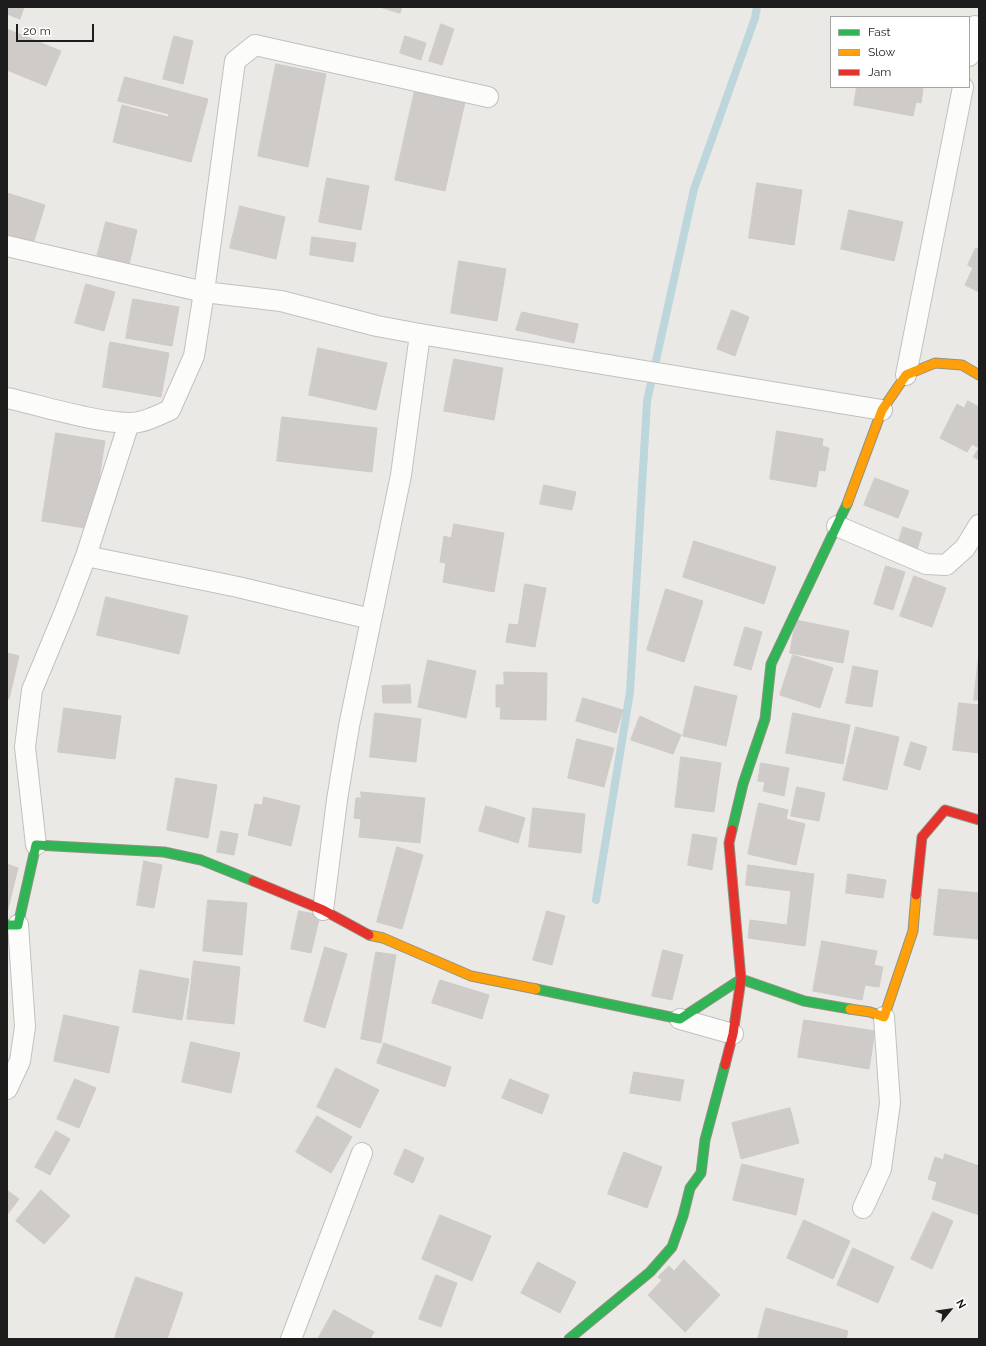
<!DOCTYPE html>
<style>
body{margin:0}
#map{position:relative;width:986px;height:1346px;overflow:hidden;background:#ebe9e6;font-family:Raleway,sans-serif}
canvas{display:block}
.frame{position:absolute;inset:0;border:8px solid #1d1d1d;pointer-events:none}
.legend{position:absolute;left:830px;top:16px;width:140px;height:72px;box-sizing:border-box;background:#fff;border:1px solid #a5a5a5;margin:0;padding:5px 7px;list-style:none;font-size:12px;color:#1d1d1d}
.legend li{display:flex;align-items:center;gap:8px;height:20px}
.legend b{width:20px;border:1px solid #a5a5a5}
.north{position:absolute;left:930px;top:1290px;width:40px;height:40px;-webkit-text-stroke:3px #fff;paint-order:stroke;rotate:61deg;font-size:11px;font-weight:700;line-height:16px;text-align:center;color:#1d1d1d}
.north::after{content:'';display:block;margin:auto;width:14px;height:18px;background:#1d1d1d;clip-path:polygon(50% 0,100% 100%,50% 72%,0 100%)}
.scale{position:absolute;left:16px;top:24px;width:78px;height:18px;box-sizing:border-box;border:2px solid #1d1d1d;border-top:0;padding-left:5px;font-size:12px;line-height:14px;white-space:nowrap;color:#1d1d1d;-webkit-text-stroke:3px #fff;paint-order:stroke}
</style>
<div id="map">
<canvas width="986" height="1346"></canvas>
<div class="frame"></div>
<ul class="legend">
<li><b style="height:5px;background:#30b455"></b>Fast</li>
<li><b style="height:5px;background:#ff9f0a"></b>Slow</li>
<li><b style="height:5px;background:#e5322d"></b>Jam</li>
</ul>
<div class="north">N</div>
<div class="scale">20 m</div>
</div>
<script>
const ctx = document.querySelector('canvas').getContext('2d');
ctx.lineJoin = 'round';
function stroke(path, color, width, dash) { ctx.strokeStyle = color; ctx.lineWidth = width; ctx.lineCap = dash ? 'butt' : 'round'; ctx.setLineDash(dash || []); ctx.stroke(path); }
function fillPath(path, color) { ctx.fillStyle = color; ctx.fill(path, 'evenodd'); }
stroke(new Path2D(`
 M596,900L630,692L647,401L694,189L755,18L757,7`), '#bcd6dc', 8);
const building = new Path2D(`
 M7,7H24L20,19L7,14Z
 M380,7H402L400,13Z
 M441,24L454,29L442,65L429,61Z
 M7,29L61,51L46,86L7,70Z
 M174,36L193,41L183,84L163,79Z
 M405,36L426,43L421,60L400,53Z
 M276,64L326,74L308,167L258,156Z
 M125,77L208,99L191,162L113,142L122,105L168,117L169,114L118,101Z
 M857,87H918L923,89L921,103L916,102L913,116L854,105Z
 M415,90L465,102L445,191L395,180Z
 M327,178L369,186L361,230L319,222Z
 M757,183L802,190L794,245L749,238Z
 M7,193L45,205L32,247L7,239Z
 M240,206L285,217L276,259L230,248Z
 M849,210L903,222L894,261L841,249Z
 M106,222L137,230L128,269L96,261Z
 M312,237L356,243L353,262L310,255Z
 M976,248L979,249V292L965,285L973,268L968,265Z
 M459,261L506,269L497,321L451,313Z
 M86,284L115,292L104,331L75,323Z
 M133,299L179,307L172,346L126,338Z
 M732,310L749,317L735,356L717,349Z
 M522,312L578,324L574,343L516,330Z
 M110,342L169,353L161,397L103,387Z
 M318,348L387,363L376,410L309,395Z
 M454,359L503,368L494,420L444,411Z
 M968,401L979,407V460L973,457L979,448L972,444L967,452L940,438L957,404L964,408Z
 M282,417L377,428L372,472L277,461Z
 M777,431L823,439L822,446L829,448L825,471L819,470L816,487L770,479Z
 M56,433L105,441L91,529L42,521Z
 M875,478L909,491L898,518L864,505Z
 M544,485L576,492L572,510L540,504Z
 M454,524L504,533L494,592L443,582L446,563L440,562L444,536L451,538Z
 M903,527L922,533L916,553L897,547Z
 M694,541L776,567L764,604L683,577Z
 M886,566L905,572L893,610L874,604Z
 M914,576L946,588L932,627L900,616Z
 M525,584L546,588L535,647L506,642L509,624L518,625Z
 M666,589L703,601L684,662L647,650Z
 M106,597L188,616L179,654L97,635Z
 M796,620L849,631L843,663L790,653Z
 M745,627L762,632L751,670L734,665Z
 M7,653L19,656L9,699L7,698Z
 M979,653V700H974Z
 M793,655L833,668L820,708L780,695Z
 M428,660L476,671L466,718L418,707Z
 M853,666L878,671L872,707L846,703Z
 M504,672L547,673L546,720L500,719L501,707H496V685H504Z
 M410,685L411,703H383L382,686Z
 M695,686L737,696L726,746L683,736Z
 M583,698L623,710L616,733L576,721Z
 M959,703L979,705V753L953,750Z
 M64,708L121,716L115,759L58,752Z
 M375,713L421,719L416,762L370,757Z
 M793,713L850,725L843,764L786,753Z
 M640,716L681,735L673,754L631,740Z
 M856,727L899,737L887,790L843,780Z
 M577,739L614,748L604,787L568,778Z
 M911,742L927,747L920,770L904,765Z
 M681,757L721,763L714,812L675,807Z
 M761,763L789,768L784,796L763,791L765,782L758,781Z
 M176,778L217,785L208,838L167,830Z
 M797,787L825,793L819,821L791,816Z
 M361,792L425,798L420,843L359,837L361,819L354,818L356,798H361Z
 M264,797L300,806L291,846L248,835L255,804L262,805Z
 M759,803L788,810L786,819L805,824L796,865L748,854Z
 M486,806L525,818L518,843L479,831Z
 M533,808L585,814L581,853L529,847Z
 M221,831L238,834L234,855L217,852Z
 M693,834L717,838L712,870L688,865Z
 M397,847L423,855L402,929L377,922Z
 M144,861L162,865L154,908L137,905Z
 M7,864L18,868L7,913Z
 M748,865L814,874L805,946L748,938L750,920L787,925L791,891L746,885Z
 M848,874L886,880L883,898L846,893Z
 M939,889L979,893V939L934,935Z
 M208,900L247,903L242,955L203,951Z
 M299,911L320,915L311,953L291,949Z
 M547,911L565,916L552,965L533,960Z
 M822,941L877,951L874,965L883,967L879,987L865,985L862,1000L813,991Z
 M325,947L347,954L325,1028L304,1021Z
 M663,950L683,955L672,1000L652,996Z
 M376,952L396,955L381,1043L361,1039Z
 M194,961L240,967L234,1024L187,1019Z
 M140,970L189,979L182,1020L133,1012Z
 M440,980L489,995L482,1019L432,1003Z
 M64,1015L119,1027L109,1073L54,1061Z
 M804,1020L875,1031L869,1069L798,1057Z
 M191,1042L240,1053L231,1093L182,1082Z
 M384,1043L451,1067L445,1087L377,1063Z
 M336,1068L379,1090L360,1128L317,1107Z
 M634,1072L684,1080L680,1101L630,1093Z
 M75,1079L96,1088L79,1128L57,1119Z
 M510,1079L549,1095L542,1114L502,1098Z
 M790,1108L799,1143L741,1159L732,1123Z
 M317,1116L352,1137L331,1173L296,1152Z
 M56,1131L70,1139L50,1175L35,1167Z
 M405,1149L424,1158L413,1183L394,1174Z
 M624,1152L662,1167L647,1208L608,1194Z
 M945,1154L979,1166V1215L932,1199L937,1182L928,1179L935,1157L943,1160Z
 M742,1164L804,1179L796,1215L733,1200Z
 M7,1190L19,1199L7,1215Z
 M41,1190L70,1216L44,1244L16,1221Z
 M933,1212L953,1221L932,1269L911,1259Z
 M440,1215L491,1236L472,1281L422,1259Z
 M804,1220L850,1241L833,1279L787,1258Z
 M853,1248L894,1267L878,1303L837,1285Z
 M684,1260L720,1295L685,1332L648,1295L662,1280L658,1277L669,1266L674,1271Z
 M538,1262L576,1282L560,1313L521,1293Z
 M436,1275L457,1283L441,1327L419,1319Z
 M136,1277L183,1293L167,1339H121L115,1337Z
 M766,1308L848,1331L846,1339H758Z
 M334,1310L374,1332L370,1339H318Z`);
fillPath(building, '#cecbc9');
stroke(building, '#cecac7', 1);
const street = new Path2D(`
 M969,56L975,26
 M7,246L204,292L235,61L255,45L488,97
 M906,375L963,87
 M7,398C43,406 93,422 129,423C143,423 157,416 170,410L194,356L204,292L281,301L377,326L420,334L882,410
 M837,526L926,564L946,565L965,548L979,525
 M86,556L238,587L371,619
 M36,845L25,747L32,690L65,611L86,556L129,423
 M323,910L337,800L349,726L401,475L420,334
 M680,1019L733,1034
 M7,1089L20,1061L25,1027L18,925
 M863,1208L881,1169L890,1103L884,1017
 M291,1339L362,1153`);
const fast = new Path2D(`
 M732,830L743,784L765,719L771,664L847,504
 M7,925H18L36,845L164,852L201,860L253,881
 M536,989L680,1019L741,979L804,1001L850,1009
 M569,1339L650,1272L672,1247L683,1216L690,1188L701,1173L705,1140L725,1065`);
const slow = new Path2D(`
 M847,504L882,410L906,375L935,363L962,365L979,375
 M369,935L383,938L471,976L536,989
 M850,1009L870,1012L884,1017L913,931L916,895`);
const jam = new Path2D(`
 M253,881L323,910L369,935
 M916,895L922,837L945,810L979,820
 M725,1065L733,1034L741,979L729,843L732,830`);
stroke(street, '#c2c1c0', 22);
stroke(fast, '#929380', 11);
stroke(slow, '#929380', 11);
stroke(jam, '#929380', 11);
stroke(street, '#fcfcfb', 20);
stroke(fast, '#30b455', 9);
stroke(slow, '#ff9f0a', 9);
stroke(jam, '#e5322d', 9);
</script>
